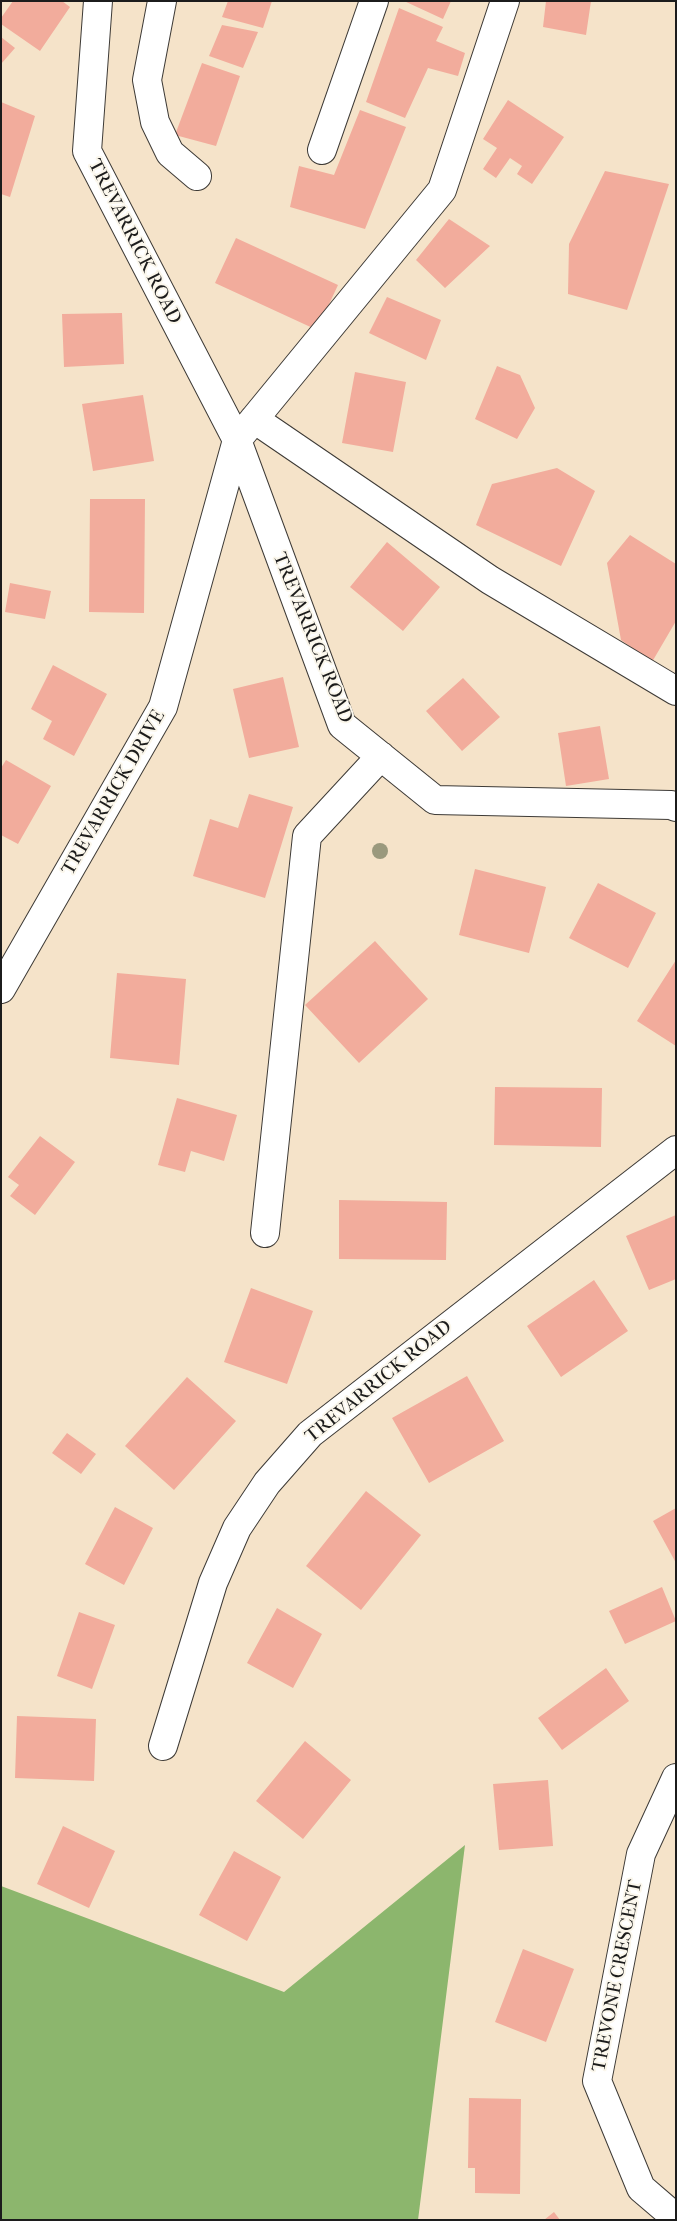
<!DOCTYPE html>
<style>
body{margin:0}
#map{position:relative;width:677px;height:2221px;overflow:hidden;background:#f5e3c9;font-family:"IM FELL French Canon",serif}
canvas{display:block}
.frame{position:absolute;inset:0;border:2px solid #1c1c1c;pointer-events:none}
</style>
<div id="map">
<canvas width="677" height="2221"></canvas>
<div class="frame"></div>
</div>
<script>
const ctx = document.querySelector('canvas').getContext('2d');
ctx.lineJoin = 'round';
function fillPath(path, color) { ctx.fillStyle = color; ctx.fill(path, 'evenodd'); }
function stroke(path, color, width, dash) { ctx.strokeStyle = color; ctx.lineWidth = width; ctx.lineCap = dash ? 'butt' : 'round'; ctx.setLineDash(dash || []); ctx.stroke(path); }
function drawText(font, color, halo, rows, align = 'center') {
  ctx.font = font + ' "IM FELL French Canon",serif'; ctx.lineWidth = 4; ctx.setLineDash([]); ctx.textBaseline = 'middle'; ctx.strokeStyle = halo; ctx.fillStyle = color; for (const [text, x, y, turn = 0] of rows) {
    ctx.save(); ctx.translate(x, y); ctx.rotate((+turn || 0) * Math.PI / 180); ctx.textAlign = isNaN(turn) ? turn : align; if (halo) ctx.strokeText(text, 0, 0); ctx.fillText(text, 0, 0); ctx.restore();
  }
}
fillPath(new Path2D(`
 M465,1845L418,2220H1V1886L284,1992Z`), '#8cb66d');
fillPath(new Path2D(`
 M13,1H62L70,7L40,51L1,24V18Z
 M228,1H272L263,28L222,17Z
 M404,1H451L443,19Z
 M546,1H591L586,35L543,27Z
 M399,8L443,27L436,41L465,53L458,76L428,68L405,118L366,102Z
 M222,25L258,32L243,68L209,56Z
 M1,37L15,48L1,64Z
 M202,63L240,76L216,146L175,135Z
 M508,100L564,137L532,184L517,174L522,166L510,158L496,178L483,169L497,148L483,139Z
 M1,102L35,116L10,197L1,194Z
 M360,110L406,127L365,229L290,207L299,166L334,175Z
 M605,171L669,184L627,310L568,294L569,244Z
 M449,219L490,246L445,288L416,260Z
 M236,238L338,285L317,330L215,283Z
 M387,297L441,320L426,360L369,333Z
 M122,313L124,364L64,367L62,314Z
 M497,366L520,375L535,408L517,439L475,419Z
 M355,372L406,382L393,452L342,443Z
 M143,395L154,461L93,471L82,404Z
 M557,468L595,491L561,566L476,525L492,484Z
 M90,499H145L144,613L89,612Z
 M630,535L676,564V621L652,662L621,640L607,563Z
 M387,542L440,587L403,631L350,587Z
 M10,583L51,591L45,619L5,612Z
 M53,665L107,694L74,756L43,739L52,721L31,709Z
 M283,677L299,747L249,758L233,689Z
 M463,678L500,717L462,751L426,711Z
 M600,726L609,779L566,786L558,733Z
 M6,760L51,786L18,844L1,835V768Z
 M249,794L293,807L265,898L193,876L210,819L238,828Z
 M475,869L546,887L529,953L459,935Z
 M598,883L656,913L628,968L569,938Z
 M375,941L428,999L359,1063L305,1005Z
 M676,960V1046L637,1021Z
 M117,973L186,979L179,1065L110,1058Z
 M495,1087L602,1088L601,1147L494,1145Z
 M177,1098L237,1115L224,1161L191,1151L185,1172L158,1165Z
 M40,1136L75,1162L35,1215L10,1196L19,1185L8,1177Z
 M339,1200L447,1202L446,1260L339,1259Z
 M676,1215V1279L649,1290L626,1236Z
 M594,1280L628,1331L561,1377L527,1326Z
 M251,1288L313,1311L287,1384L224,1362Z
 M467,1376L504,1441L429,1483L392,1418Z
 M187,1377L236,1421L174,1490L125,1446Z
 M67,1433L96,1454L81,1474L52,1453Z
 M366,1491L421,1535L361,1610L306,1566Z
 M115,1507L153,1528L124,1585L85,1564Z
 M676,1508V1563L653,1521Z
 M662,1587L676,1621L625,1644L609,1611Z
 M277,1608L322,1634L293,1688L247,1663Z
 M79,1612L115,1625L92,1689L57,1676Z
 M606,1668L629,1701L562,1750L538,1718Z
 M17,1716L96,1719L94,1781L15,1778Z
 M305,1741L351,1780L303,1839L256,1801Z
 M548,1780L553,1846L499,1850L493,1784Z
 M63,1826L115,1851L89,1908L37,1884Z
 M234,1851L281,1877L247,1941L199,1915Z
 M523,1949L574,1969L546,2042L495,2022Z
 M469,2098L521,2099L520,2194L475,2193V2168H468Z
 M554,2212L560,2220H544Z`), '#f2ac9c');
const street = new Path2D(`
 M162,1L147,80L155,122L170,153L197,176
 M505,1L442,190L237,440L342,725L435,800L671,805L676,807
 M322,150L374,1
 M254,419L490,580L676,691
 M1,989L163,707L237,440L87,151L98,1
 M265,1233L307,836L381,756
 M163,1746L213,1583L237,1528L267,1483L310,1434L676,1150
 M676,1778L641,1854L597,2081L641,2188L676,2218`);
stroke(street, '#3d3a36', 30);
stroke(street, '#fff', 28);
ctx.fillStyle = '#9a997d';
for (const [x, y] of [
 [380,851]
]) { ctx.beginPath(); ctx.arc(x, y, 8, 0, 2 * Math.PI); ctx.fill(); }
drawText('19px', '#1c1c1c', '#fbf7ec', [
 ["TREVARRICK ROAD",134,242,63],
 ["TREVARRICK ROAD",312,638,68],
 ["TREVARRICK DRIVE",114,793,-60],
 ["TREVARRICK ROAD",379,1382,-39],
 ["TREVONE CRESCENT",618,1976,-79]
]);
</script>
